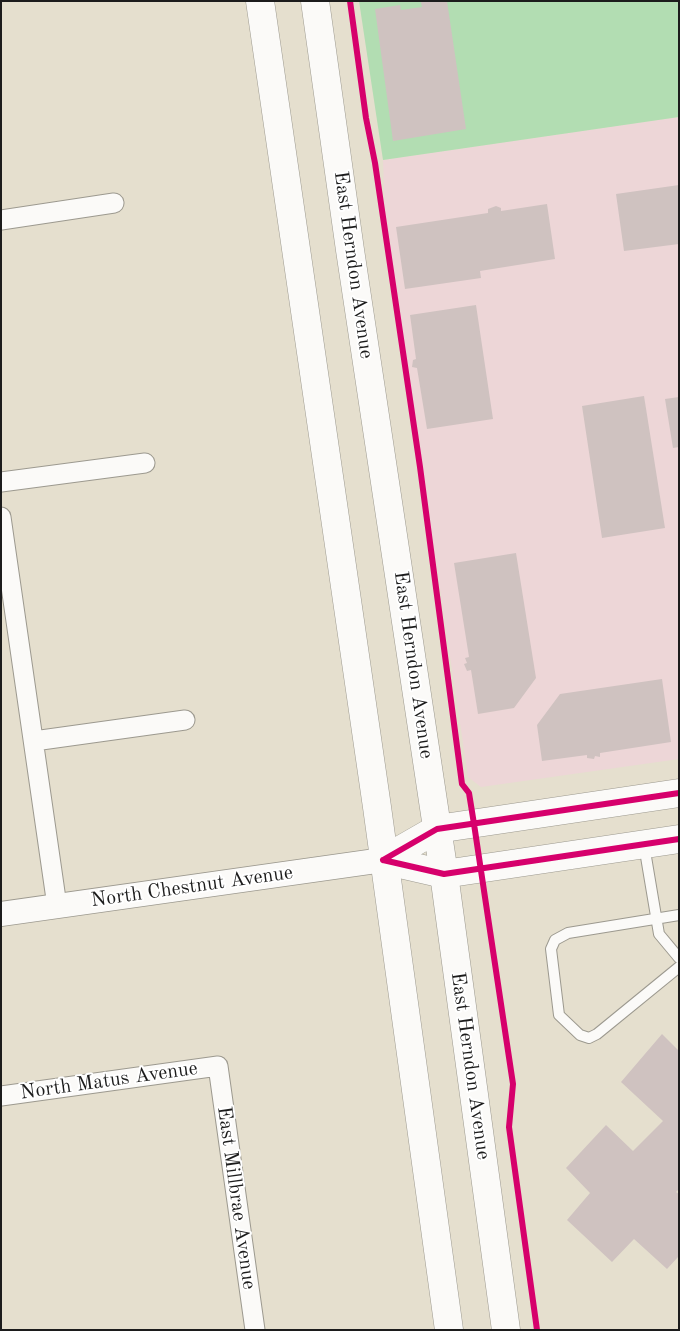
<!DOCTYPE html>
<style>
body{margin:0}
#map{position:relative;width:680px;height:1331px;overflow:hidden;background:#e5dfce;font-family:"Old Standard TT",serif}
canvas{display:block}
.frame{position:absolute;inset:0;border:2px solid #1c1c1c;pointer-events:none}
</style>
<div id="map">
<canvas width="680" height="1331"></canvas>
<div class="frame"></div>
</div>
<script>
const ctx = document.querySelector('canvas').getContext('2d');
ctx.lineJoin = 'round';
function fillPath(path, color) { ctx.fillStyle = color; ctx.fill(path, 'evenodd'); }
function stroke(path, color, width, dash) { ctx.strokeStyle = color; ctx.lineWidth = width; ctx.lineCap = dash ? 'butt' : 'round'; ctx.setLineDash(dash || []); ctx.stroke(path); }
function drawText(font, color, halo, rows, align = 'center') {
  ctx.font = font + ' "Old Standard TT",serif'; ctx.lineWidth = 4; ctx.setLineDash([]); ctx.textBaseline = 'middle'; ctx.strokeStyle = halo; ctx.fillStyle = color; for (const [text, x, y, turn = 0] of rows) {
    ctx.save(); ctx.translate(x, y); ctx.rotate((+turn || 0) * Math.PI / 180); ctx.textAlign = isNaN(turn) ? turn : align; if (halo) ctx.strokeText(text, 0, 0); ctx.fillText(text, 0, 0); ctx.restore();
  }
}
fillPath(new Path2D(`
 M679,117V759L481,787L468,777L385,219L383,160Z`), '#edd6d7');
fillPath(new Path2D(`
 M359,1H679V117L383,160Z`), '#b2ddb2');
fillPath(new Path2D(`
 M447,1L466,129L393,141L375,9L400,5L401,10L422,7L421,2Z
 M679,185V244L624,251L616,194Z
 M547,204L555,259L480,271L481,278L405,289L396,227L488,213V209L496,206L501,208V211Z
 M476,305L493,419L427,429L417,368L412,367L413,360L416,359L410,315Z
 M644,396L665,528L602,538L582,406Z
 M679,397V447L673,448L665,399Z
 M516,553L536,678L514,708L478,714L471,670L467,671L464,664L467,663L465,658L469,657L454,563Z
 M662,679L671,742L600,753V757L595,756L594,759L587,758V755L542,761L537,725L560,694Z
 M662,1034L679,1051V1189L676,1192L679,1194V1256L667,1269L634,1239L612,1262L567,1220L590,1193L566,1168L606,1125L633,1151L663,1121L621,1082Z`), '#cfc2c0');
const service = new Path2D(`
 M644,845L659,934L679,958
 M679,915L568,933L555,940L551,949L559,1015L580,1035L589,1038L597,1034L679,967`);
const minor = new Path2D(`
 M1,220L114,203
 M1,482L145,463
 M1,517L57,906
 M34,741L185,720
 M1,1096L218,1066L255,1330`);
const tertiary = new Path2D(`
 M1,914L383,860`);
const secondary = new Path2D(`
 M383,860L437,829L679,793
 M383,860L444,874L679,839`);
const primary = new Path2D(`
 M260,1L377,807L449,1330
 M315,1L350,250L444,874L506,1330`);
stroke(service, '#9c998f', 12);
stroke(minor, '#9c998f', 21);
stroke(tertiary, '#9c998f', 26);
stroke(secondary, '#9c998f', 29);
stroke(primary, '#9c998f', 29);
stroke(service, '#fbfaf8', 10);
stroke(minor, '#fbfaf8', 19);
stroke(tertiary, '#fbfaf8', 24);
stroke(secondary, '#fbfaf8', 28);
stroke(primary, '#fbfaf8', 28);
stroke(new Path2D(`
 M350,1L366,118L375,163L420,467L462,784L469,793L474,824L513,1084L509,1127L537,1330
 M383,860L437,829L679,793
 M383,860L444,874L679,839`), '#d6006c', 6);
drawText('20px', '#1c1c1c', '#fff', [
 ["East Herndon Avenue",353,265,82],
 ["East Herndon Avenue",413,665,82],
 ["North Chestnut Avenue",192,887,-8],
 ["East Herndon Avenue",470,1066,82],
 ["North Matus Avenue",109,1081,-8],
 ["East Millbrae Avenue",236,1198,82]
]);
</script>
